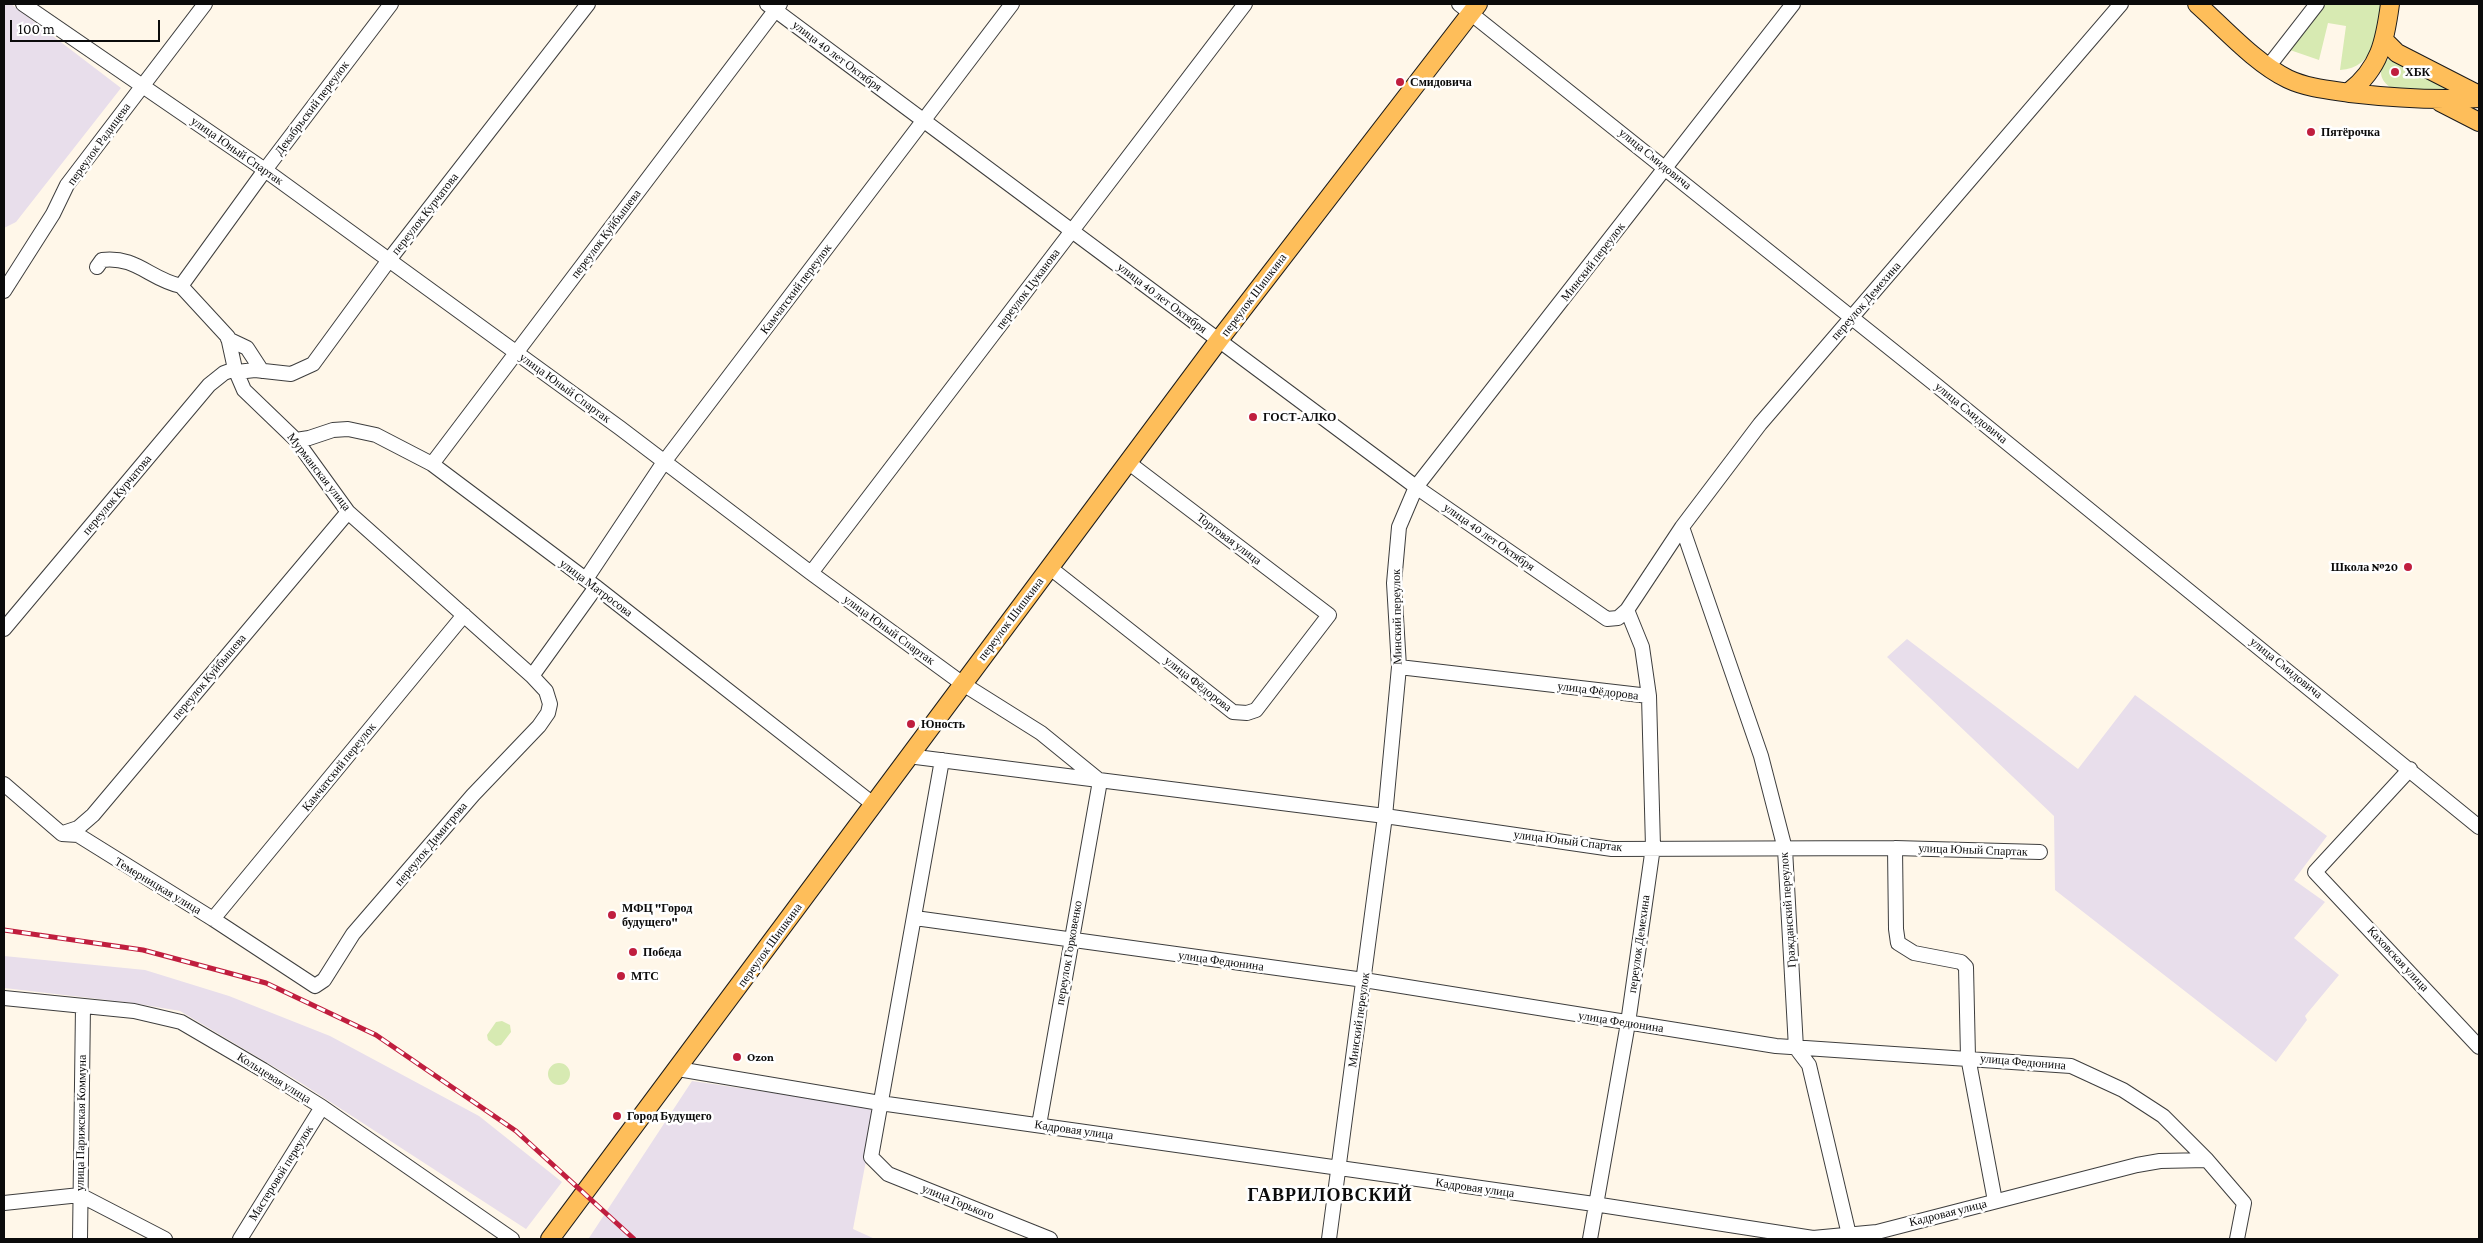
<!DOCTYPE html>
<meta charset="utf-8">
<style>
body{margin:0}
#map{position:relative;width:2483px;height:1243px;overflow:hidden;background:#fff7e9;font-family:"Crimson Pro",serif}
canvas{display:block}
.frame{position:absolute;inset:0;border:5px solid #0b0b0b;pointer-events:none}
.scale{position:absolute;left:10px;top:20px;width:150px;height:22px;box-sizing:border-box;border:2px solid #0b0b0b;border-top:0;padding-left:6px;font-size:15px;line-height:18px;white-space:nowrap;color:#0b0b0b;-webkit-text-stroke:4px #fff;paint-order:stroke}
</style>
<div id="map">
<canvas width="2483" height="1243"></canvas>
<div class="frame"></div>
<div class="scale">100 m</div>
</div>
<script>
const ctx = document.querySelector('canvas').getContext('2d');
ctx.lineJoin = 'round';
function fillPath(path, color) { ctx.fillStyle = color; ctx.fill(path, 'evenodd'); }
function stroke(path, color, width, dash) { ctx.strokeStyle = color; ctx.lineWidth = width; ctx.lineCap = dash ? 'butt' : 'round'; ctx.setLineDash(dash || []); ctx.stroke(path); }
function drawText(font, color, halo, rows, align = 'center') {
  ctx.font = font + ' "Crimson Pro",serif'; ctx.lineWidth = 5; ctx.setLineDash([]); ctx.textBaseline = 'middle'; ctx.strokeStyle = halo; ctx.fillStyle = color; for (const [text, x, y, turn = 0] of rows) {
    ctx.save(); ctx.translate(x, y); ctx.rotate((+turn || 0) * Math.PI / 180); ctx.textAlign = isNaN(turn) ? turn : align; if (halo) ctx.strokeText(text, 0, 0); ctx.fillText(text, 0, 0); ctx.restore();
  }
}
fillPath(new Path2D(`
 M4,4H11L121,88L16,222L4,228Z
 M1907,639L2078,769L2135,695L2327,836L2294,880L2325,902L2294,938L2339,975L2305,1016L2307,1020L2276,1062L2055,890L2054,816L1887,657Z
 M4,956L145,970L229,996L330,1036L479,1116L562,1182L526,1229L298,1081L180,1011L133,1003L4,988Z
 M692,1081L876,1108L853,1229L875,1239H590L589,1238Z`), '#e8deeb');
fillPath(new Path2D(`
 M2321,4H2381C2377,32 2376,68 2340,70L2346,26L2328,23L2319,60L2290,50L2293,42Z
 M2390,58L2447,87L2446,92L2441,94L2390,87C2378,79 2378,66 2390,58Z
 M502,1021L510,1025L511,1032L501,1045L496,1046L488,1040L487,1035L496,1022Z
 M548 1074a11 11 0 1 1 22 0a11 11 0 1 1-22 0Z`), '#d7eab2');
const minor = new Path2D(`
 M23,4L265,170L620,428L811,573L963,684L1041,733L1100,781L1039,1125
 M767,4L1416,487L1607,619L1618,618L1627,610L1642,647L1649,696L1653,847L1628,1023L1590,1239
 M1459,4L1936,385L2479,827
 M2268,67L2317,4
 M181,286L265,170L391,4
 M4,291L53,214L67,185L205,4
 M228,339L247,348L262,371
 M237,372L255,370L291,374L313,364L389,260L588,4
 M296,440L309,438L333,430L348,429L376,435L432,464L596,587L873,804
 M432,464L780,4
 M1682,527L1761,756L1785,849L1796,1048L1809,1065L1850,1239
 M1049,567L1233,712L1247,713L1256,710L1329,615L1129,463
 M811,573L1245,4
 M586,579L664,462L1012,4
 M1627,610L1682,527L1760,424L2121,4
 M4,629L209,385L224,373L235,369
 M1399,667L1649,696
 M532,676L596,587
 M908,756L1385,816L1612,849L1895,848L2040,852
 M942,760L871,1157L888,1174L1050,1239
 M2410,769L2315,872L2479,1047
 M4,784L62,834L78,835L213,919L315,986L324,980L353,934L473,795L539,726L548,713L550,704L546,691L532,676L348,512L296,440L244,390L235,369L228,337L181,286C149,279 137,256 102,260L97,267
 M63,833L78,828L93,815L348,512
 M1895,848L1896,929L1898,943L1914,953L1961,962L1966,967L1968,1057L1995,1201
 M915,918L1364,980L1776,1046L2071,1066L2123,1090L2163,1116L2207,1160L2244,1203L2237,1239
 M213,919L464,615
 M4,998L134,1011L181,1022L263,1070L322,1107L512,1239
 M678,1069L880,1103L1594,1204L1813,1238L1877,1232L2137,1165L2160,1161L2207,1160
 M4,1203L80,1195L165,1239
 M80,1239L83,1006
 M240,1239L322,1107
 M1329,1239L1385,816L1399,667L1394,583L1399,527L1416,487L1793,4`);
const major = new Path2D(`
 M2197,4C2224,28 2255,63 2288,79C2307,88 2330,90 2350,93C2394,98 2436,101 2479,98
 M2384,40L2397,53L2479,95
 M2349,92C2380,68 2385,41 2390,4
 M2440,102L2479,122
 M550,1239L1219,340L1478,4`);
stroke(minor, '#3e3e3e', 16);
stroke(major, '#1c1c1c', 20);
stroke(minor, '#fff', 14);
stroke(major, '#febe5a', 18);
const rail = new Path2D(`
 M4,930L143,950L266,983L376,1035L516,1131L634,1239`);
stroke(rail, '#c01e3e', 5);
stroke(rail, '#fff', 3, [9]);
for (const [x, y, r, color] of [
 [2395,72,5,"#c01e3e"],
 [1400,82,5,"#c01e3e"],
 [2311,132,5,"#c01e3e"],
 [1253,417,5,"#c01e3e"],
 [2408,567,5,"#c01e3e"],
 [911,724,5,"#c01e3e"],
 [612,915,5,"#c01e3e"],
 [633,952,5,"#c01e3e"],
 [621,976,5,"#c01e3e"],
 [737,1057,5,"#c01e3e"],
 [617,1116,5,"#c01e3e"]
]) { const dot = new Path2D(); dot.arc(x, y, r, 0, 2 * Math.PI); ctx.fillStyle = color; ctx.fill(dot); stroke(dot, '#fff', 2); }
drawText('12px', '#0b0b0b', '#fff', [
 ["улица 40 лет Октября",837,56,37],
 ["Декабрьский переулок",312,108,-53],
 ["переулок Радищева",99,144,-54],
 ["улица Юный Спартак",237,151,35],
 ["улица Смидовича",1655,159,39],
 ["переулок Курчатова",425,214,-52],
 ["переулок Куйбышева",606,234,-53],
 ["Минский переулок",1593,262,-52],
 ["Камчатский переулок",796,289,-53],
 ["переулок Цуканова",1028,289,-53],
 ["переулок Шишкина",1254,295,-53],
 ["улица 40 лет Октября",1162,298,37],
 ["переулок Демехина",1866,301,-49],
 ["улица Юный Спартак",565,388,36],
 ["улица Смидовича",1971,413,39],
 ["Мурманская улица",319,472,52],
 ["переулок Курчатова",117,495,-50],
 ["улица 40 лет Октября",1489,537,35],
 ["Торговая улица",1229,539,37],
 ["улица Матросова",596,588,37],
 ["Минский переулок",1397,617,-91],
 ["переулок Шишкина",1011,619,-53],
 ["улица Юный Спартак",889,630,36],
 ["улица Смидовича",2286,668,39],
 ["переулок Куйбышева",209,677,-50],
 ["улица Фёдорова",1198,684,38],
 ["улица Фёдорова",1598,691,7],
 ["Камчатский переулок",339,767,-51],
 ["улица Юный Спартак",1568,841,7],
 ["переулок Димитрова",431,844,-50],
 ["улица Юный Спартак",1973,850,2],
 ["Темерницкая улица",158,886,31],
 ["Гражданский переулок",1788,910,-94],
 ["переулок Демехина",1639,944,-82],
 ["переулок Шишкина",770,945,-54],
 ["переулок Горковенко",1069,953,-80],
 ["Каховская улица",2398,959,47],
 ["улица Федюнина",1221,961,8],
 ["Минский переулок",1359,1020,-82],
 ["улица Федюнина",1621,1022,9],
 ["улица Федюнина",2023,1062,5],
 ["Кольцевая улица",274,1078,32],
 ["улица Парижская Коммуна",81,1123,-89],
 ["Кадровая улица",1074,1130,8],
 ["Мастеровой переулок",281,1173,-58],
 ["Кадровая улица",1475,1188,8],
 ["улица Горького",958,1202,22],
 ["Кадровая улица",1948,1213,-14]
]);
drawText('bold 12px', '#0b0b0b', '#fff', [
 ["ХБК",2405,72],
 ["Смидовича",1410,82],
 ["Пятёрочка",2321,132],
 ["ГОСТ-АЛКО",1263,417],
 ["Школа №20",2398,567,"right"],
 ["Юность",921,724],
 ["МФЦ \"Город",622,908],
 ["будущего\"",622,922],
 ["Победа",643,952],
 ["МТС",631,976],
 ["Ozon",747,1057],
 ["Город Будущего",627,1116]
], 'left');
ctx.letterSpacing = '1px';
drawText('bold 18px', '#0b0b0b', '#fff', [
 ["ГАВРИЛОВСКИЙ",1330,1195]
]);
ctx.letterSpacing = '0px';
</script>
